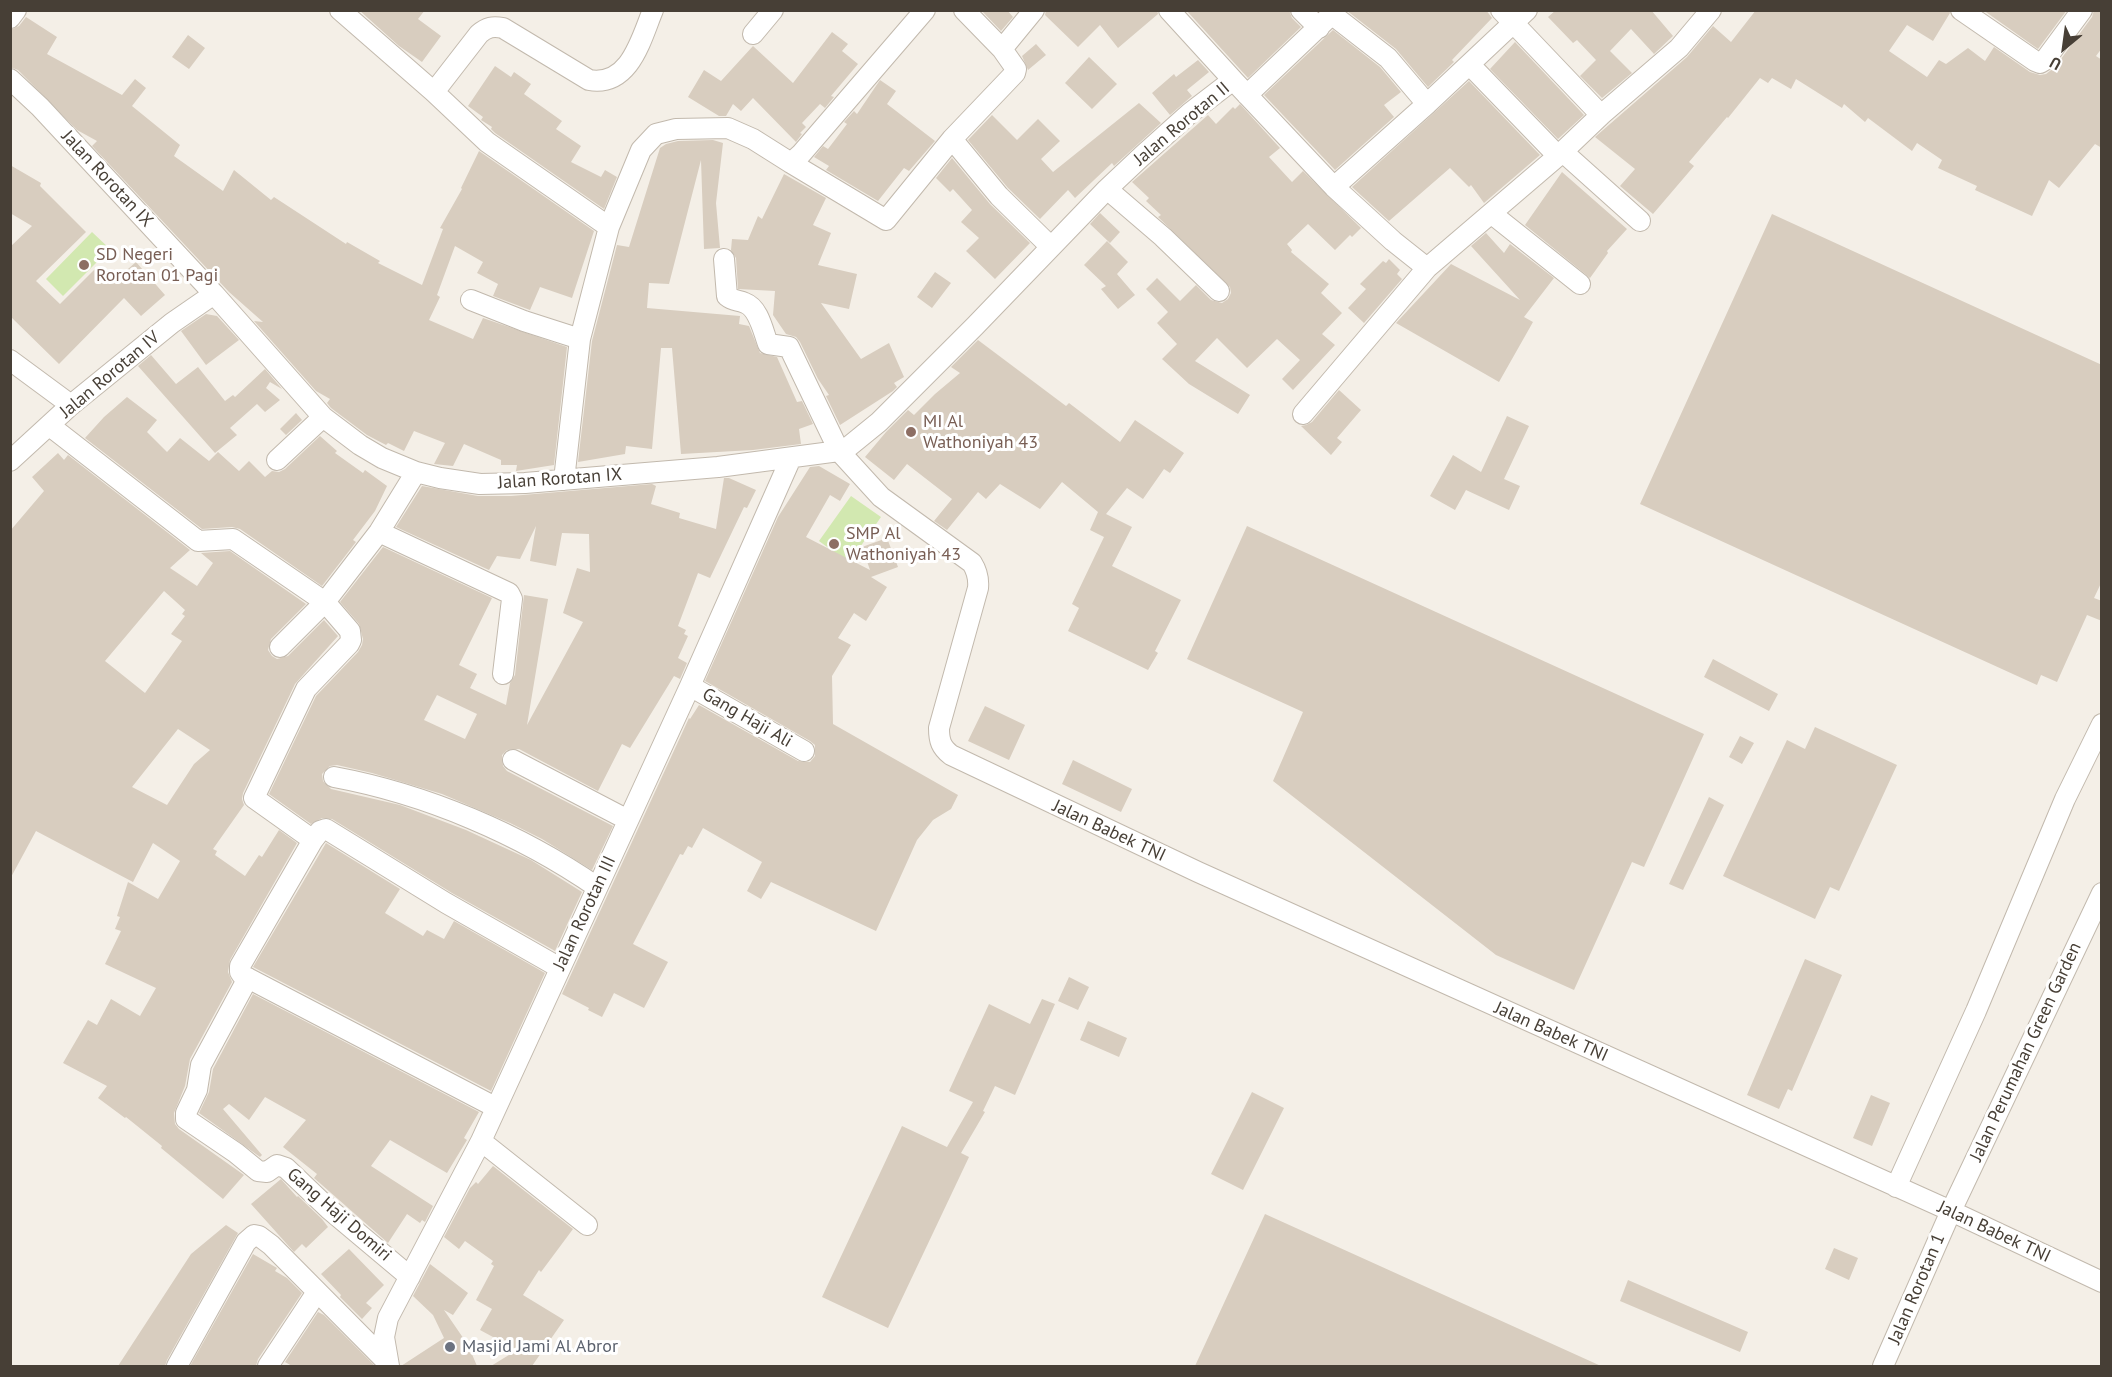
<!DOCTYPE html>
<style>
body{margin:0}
#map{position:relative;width:2112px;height:1377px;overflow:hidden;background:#f4efe7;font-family:"PT Sans",sans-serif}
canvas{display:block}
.frame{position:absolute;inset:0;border:12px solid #473f36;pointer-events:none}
.north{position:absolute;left:2034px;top:18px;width:60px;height:60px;-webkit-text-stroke:4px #fff;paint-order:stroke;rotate:209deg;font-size:16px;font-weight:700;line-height:24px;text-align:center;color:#473f36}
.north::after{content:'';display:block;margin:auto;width:21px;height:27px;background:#473f36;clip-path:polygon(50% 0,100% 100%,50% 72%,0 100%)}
</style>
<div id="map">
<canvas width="2112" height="1377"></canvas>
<div class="frame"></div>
<div class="north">U</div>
</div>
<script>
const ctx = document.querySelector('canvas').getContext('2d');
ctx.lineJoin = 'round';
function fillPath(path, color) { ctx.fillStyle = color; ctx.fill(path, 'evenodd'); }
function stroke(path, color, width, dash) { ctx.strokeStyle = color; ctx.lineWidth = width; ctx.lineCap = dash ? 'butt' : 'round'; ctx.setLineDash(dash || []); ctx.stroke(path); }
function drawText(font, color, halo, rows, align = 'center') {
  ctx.font = font + ' "PT Sans",sans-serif'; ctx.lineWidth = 6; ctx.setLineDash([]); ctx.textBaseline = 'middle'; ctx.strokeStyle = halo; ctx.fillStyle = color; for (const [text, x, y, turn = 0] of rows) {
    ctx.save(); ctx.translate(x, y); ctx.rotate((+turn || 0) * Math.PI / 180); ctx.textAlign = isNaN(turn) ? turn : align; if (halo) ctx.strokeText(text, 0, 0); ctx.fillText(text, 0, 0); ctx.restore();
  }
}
fillPath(new Path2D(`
 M92,232L110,249L63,296L46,279Z
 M851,496L881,517L849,563L819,541Z`), '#d2e8b0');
fillPath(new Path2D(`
 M359,10H425L418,19L441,36L422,62L399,46Z
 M981,10H1007L1013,17L1001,31Z
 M1046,10H1157L1158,14L1118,48L1100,25L1078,47L1045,15Z
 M1186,10H1289L1292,18L1301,27L1248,78Z
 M1346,10H1486L1492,18L1452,60L1454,62L1428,87L1396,49Z
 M1556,10H1651L1673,36L1654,54L1631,29L1610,51L1632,73L1602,98L1580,76L1596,60L1577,40L1573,43L1548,17Z
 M1756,10H1949L1950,13L1933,41L1907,25L1889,51L1927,77L1939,60L1946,64L1968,48L1985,61L1994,47L2030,72L2040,75L2046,74L2055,67L2092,17L2094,10H2102V48L2096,56L2102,60V148L2095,144L2059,188L2049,180L2032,216L1975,190L1977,186L1938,168L1942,160L1917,143L1912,151L1868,118L1865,122L1844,104L1842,108L1796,79L1791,89L1772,78L1768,83L1760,78L1728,118L1727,117L1689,162L1694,166L1653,214L1620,186L1635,169L1595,137L1687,57L1713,26L1731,42Z
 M1983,10H2067L2038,49Z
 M26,17L57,37L47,54L122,95L135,79L146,88L132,106L180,145L174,156L223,191L234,170L271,200L274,197L346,244L347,242L380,261L378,263L422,285L443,229L440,228L462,189L461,188L479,151L594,231L572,298L540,287L530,310L493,296L498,284L477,273L483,262L455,246L437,295L440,297L429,320L473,339L483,318L567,347L554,465L516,471L517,465H501V460L464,444L453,466L434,464L445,443L414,431L404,451L388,443L386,445L367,435L331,408L327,403L330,399L316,391L254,321L263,322L229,292L92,146L97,141L77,130L18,70L10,67V30L19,26Z
 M1333,30L1380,67L1401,92L1384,105L1394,117L1335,170L1264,95Z
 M832,32L848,44L842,51L858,64L831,96L834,97L825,108L820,104L802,123L806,127L800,133L802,134L796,142L753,98L741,111L733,104L726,116H719L688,97L704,70L721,81L753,46L793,83Z
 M188,35L205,48L189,69L172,57Z
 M1515,42L1584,115L1558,139L1490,69Z
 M1036,44L1046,55L1028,70L1022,56Z
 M1089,57L1117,84L1092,109L1065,83Z
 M1198,60L1209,72L1187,90L1192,96L1170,115L1152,93L1174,74L1176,77Z
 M495,66L511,77L514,72L531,84L524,94L562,121L556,129L581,146L571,162L601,177L605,170L617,177L604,209L495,133L491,129L492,127L481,120L483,117L468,106Z
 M880,80L896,91L887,104L935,141L909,171L904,168L878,201L826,170L829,166L814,157L823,146L828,149L847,124L844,122L854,111L857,114Z
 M1469,81L1540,155L1484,203L1471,185L1469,187L1450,168L1389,221L1352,187Z
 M1139,103L1161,123L1114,166L1112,163L1075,198L1068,190L1040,219L1008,188L968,140L992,115L1017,140L1038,119L1060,141L1041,159L1053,172Z
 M1240,104L1280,148L1269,157L1292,182L1303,171L1361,228L1352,237L1350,235L1335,250L1308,224L1287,244L1292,250L1291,252L1329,284L1321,293L1342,313L1322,334L1335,345L1293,390L1282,379L1300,360L1277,339L1247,368L1217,338L1195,361L1250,395L1238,414L1189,384L1162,359L1177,344L1157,323L1168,312L1146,289L1157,278L1180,301L1196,285L1211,300L1222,303L1228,299L1231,293L1230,287L1158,217L1161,215L1146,201L1149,198L1132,182L1208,115L1216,124L1233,107L1235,109Z
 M713,140L723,143L716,203L720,248L704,249L701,160L669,284L649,283L647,308L740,316L739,324L749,326L760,353L777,357L797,402L802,401L813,424L799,429L801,444L753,450L681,454L672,348H661L652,449L626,446L625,454L578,462L592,341L617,245L629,247L660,148L666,144L678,141Z
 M952,158L990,204L1030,243L995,279L966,251L979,238L961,222L972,210L953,189L950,192L936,178Z
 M10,165L41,183L40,186L86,232L36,281L60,304L98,266L113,282L136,262L165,295L141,316L124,298L59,364L10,316V247L32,226L10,213Z
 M1562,172L1627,229L1607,251L1608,253L1590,278L1525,225Z
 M784,174L826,198L813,225L831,233L818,265L857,274L849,309L821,303L861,359L889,343L904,377L894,383L897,387L893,391L840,425L826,396L829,395L818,379L800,342L796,337L786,334L773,315L775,291L738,289L736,258L731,250L732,239L748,240L758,216L762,219Z
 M1100,213L1120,232L1110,243L1090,224Z
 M1772,214L2102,365V581L2094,598L2102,601V621L2087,615L2057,682L2041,675L2037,685L1640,504Z
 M1486,233L1504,253L1510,244L1554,278L1524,317L1533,322L1499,382L1396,323L1451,264L1520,300L1471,246Z
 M1107,241L1128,262L1117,274L1135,295L1118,309L1101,289L1106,286L1084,265Z
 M1389,259L1400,270L1397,274L1402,279L1364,323L1348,308L1366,289L1360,284L1383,261L1386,263Z
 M935,272L951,283L932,308L917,297Z
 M206,314L217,316L239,340L206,365L181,331Z
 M978,340L1066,406L1069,403L1120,442L1135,420L1184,453L1170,473L1164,469L1143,499L1127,488L1106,514L1132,527L1112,566L1181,600L1155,651L1158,653L1148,670L1068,631L1079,608L1072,604L1104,537L1090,530L1098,512L1062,482L1040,509L1000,484L986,499L978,492L947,530L934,521L952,499L907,464L894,480L865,457L886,432L908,410L914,415L935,394L960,373L951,367Z
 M151,355L176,384L198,367L225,401L233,395L235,397L265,369L282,389L270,382L266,388L280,400L265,412L257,404L230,428L237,435L215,453L138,366Z
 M1339,390L1361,410L1337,438L1342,442L1331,455L1301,426L1306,425L1312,422Z
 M127,397L157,420L147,432L167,452L180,438L209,461L218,452L239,471L249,461L265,477L272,471L279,472L285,469L320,436L337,451L335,453L363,473L365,470L387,486L375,511L353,540L356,542L322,586L240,529L232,527L202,529L85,438L104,417Z
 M296,413L302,420L286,435L280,429Z
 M1507,416L1529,426L1504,479L1520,486L1509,510L1466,490L1455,510L1430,496L1453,455L1481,472Z
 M58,453L64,460L68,455L190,550L170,568L197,586L213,563L201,553L230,551L306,604L271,639L268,650L272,656L277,659L288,656L324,620L338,636L295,684L243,793L242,799L244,805L213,849L217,851L215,855L245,876L259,855L262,857L279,830L297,843L230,960L228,972L232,982L190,1059L185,1086L174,1113L175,1124L179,1129L244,1175L223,1199L161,1148L162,1146L126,1117L125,1118L98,1098L107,1086L63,1063L88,1020L97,1025L111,999L140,1016L156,988L105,964L121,931L115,929L120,917L117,916L128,882L158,899L180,861L153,843L133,882L36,831L10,879V531L44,491L32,477ZM164,591L185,610L182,614L185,616L171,634L182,641L145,693L105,661ZM178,729L210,750L194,764L167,805L132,787Z
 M819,466L850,484L840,501L830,495L806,537L870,570L862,547L887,538L898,567L871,577L887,587L866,621L854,613L838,638L851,645L832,676L833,724L958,795L951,809L933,820L917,840L876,931L771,882L761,899L747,891L762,862L703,828L692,848L688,846L683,855L680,854L633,944L668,962L644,1008L614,993L602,1017L588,1010L589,1008L562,994L689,718L690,719L699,705L798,761L810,762L815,756V745L810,741L705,681L778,517L810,467Z
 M724,478H729L756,490L747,508L744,507L710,578L698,573L678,626L686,630L684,634L688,636L678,658L687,663L680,679L674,676L630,748L622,744L598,791L519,749L507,750L502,755L503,766L507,771L613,826L592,870L542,839L510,823L442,794L372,773L337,765L330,766L322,774L323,781L331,789L400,805L466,830L531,860L582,892L555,951L452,893L332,819L322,818L311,824L269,794L316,696L358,652L362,645L363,639L359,624L340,602L383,547L492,598L459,665L477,674L470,688L506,705L510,683L515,675L524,595L548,599L527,725L583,622L563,613L577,568L590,572L589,534L562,533L556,566L530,561L536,526L520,559L497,556L489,570L396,527L422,486L478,496H511L652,484L656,486L651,504L680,513L679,518L716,529ZM437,695L477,714L465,739L424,720Z
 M1247,526L1704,734L1644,867L1632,862L1574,990L1496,955L1273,781L1303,712L1187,659Z
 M1713,659L1778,694L1769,711L1704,677Z
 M985,706L1025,725L1009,760L968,741Z
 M1815,727L1897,765L1839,891L1830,887L1815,919L1723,876L1787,740L1805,749Z
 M1740,736L1754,743L1742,764L1729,757Z
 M1073,760L1132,789L1121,812L1062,784Z
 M1709,797L1724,805L1683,890L1669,884Z
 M326,843L400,889L385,913L423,936L427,930L444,939L454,921L545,973L491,1091L253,967Z
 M1805,959L1842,975L1792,1091L1788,1089L1779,1109L1747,1095Z
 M1069,977L1089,987L1078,1010L1058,1001Z
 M253,994L479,1112L464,1138L467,1140L447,1173L390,1140L371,1166L433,1206L425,1222L422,1220L420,1223L407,1214L388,1243L314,1178L317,1174L283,1147L306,1120L265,1097L249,1120L229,1104L223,1109L262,1155L260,1157L199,1113L209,1092L213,1069Z
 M1042,999L1055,1004L1015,1095L995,1086L983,1111L985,1112L961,1153L969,1157L888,1328L822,1297L902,1126L947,1147L973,1102L949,1091L989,1004L1030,1024Z
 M1088,1021L1127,1038L1119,1057L1080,1040Z
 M1252,1092L1284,1108L1243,1190L1211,1174Z
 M1871,1095L1890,1103L1872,1146L1853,1138Z
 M493,1166L573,1229L541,1272L539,1270L523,1295L564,1320L532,1366H491L517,1350L480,1330L492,1309L476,1300L494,1266L491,1264L493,1261L465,1241L459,1249L444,1237L470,1188L476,1182L478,1184Z
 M281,1179L297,1197L298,1196L322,1219L328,1227L306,1248L302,1244L294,1252L251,1204Z
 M1265,1214L1601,1366H1195Z
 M226,1225L238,1233L167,1360L165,1366H118L191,1254Z
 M1834,1248L1858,1258L1849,1280L1825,1269Z
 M349,1249L384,1285L366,1303L372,1308L362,1319L340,1297L341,1295L321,1274Z
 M253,1254L277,1268L275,1271L287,1278L302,1293L258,1359L256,1366H190Z
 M430,1264L468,1293L453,1315L444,1310L468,1345L477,1366H401L444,1338L433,1315L413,1296Z
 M1628,1280L1748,1332L1740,1352L1620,1301Z
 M318,1312L324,1315L375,1366H292L285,1362Z`), '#d8cdbf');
const minor = new Path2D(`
 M340,10L434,92L487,142L609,227
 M1169,10L1233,80
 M1301,10L1319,28
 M1501,10L1601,115
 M1961,10L2035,61L2040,63L2045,60L2082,10
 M10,18L16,10
 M753,34L773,10
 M1002,49L1034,10
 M1470,65L1558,156
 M10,79L40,107L214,294L323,417L360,445L382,458L416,472L440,478L480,484L525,483L718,467L839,451L847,448L879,422L975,326L1107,189L1142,156L1190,113L1233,80L1334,187L1427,104L1527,10
 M434,92L479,34C487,27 493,26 503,28L589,80C630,87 641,39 653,10
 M1247,95L1329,17L1334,16L1388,58L1427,104
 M952,139L999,196L1051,247
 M1563,152L1640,221
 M791,163L886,220L952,139L1015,73L1016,69L1002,49L964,10
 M1334,187L1393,241L1427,268
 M1107,189L1163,237L1219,291
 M1492,214L1580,284
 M724,259L727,296C733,301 738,300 745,303C759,308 763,331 768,344L789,347L839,451L881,497L972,563C977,571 979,578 978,588L939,728C939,741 941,747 951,755L1198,872L1951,1211L2102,1282
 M471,300L524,321L580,339
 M10,360L71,405
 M1303,414L1427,268L1558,156L1601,115L1679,48L1711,10
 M50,426L198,541L233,539L325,602L350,631L351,640L349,644L306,689L254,798L313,840
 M277,460L323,417
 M10,461L71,405L172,323L214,294
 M564,480L580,339L609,227L641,150L656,134L676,129L728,128L753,139L791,163L801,154L925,10
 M379,532L509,593L512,599L503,674
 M280,647L325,602L379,532L416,472
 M690,686L804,751
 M513,760L628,820
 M334,777C426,794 520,834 597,887
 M248,978L201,1065L197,1090L186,1113V1119L236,1153L258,1171L267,1172L277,1165L286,1168L329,1209L410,1277
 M495,1107L242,975L240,972V966L313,840L320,831L326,829L446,903L560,968
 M481,1141L587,1225
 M1896,1187L1976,1011L2065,799L2102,724
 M177,1366L246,1242L254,1235L259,1236L271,1245L388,1363
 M268,1366L317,1292
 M389,1366L384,1337L388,1318L481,1141L690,686L791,458
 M1883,1366L1951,1211L2102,893`);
stroke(minor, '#c2b9ad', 22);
stroke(minor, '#fff', 20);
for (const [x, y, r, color] of [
 [84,265,6,"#8d6e63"],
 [911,432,6,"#8d6e63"],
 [834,544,6,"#8d6e63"],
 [450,1347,6,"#6b7280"]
]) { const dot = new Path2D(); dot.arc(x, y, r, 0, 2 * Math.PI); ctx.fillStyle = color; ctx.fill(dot); stroke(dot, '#fff', 2); }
drawText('18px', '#473f36', '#fff', [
 ["Jalan Rorotan II",1182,124,-40],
 ["Jalan Rorotan IX",107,179,47],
 ["Jalan Rorotan IV",110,375,-40],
 ["Jalan Rorotan IX",560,479,-4],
 ["Gang Haji Ali",747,718,30],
 ["Jalan Babek TNI",1109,831,25],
 ["Jalan Rorotan III",585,913,-65],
 ["Jalan Babek TNI",1551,1032,24],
 ["Jalan Perumahan Green Garden",2026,1052,-65],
 ["Gang Haji Domiri",339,1215,41],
 ["Jalan Babek TNI",1994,1232,25],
 ["Jalan Rorotan 1",1917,1289,-67]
]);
drawText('18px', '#785e54', '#fff', [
 ["SD Negeri",96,255],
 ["Rorotan 01 Pagi",96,276],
 ["MI Al",923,422],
 ["Wathoniyah 43",923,443],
 ["SMP Al",846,534],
 ["Wathoniyah 43",846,555]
], 'left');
drawText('18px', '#5b616d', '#fff', [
 ["Masjid Jami Al Abror",462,1347]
], 'left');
</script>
